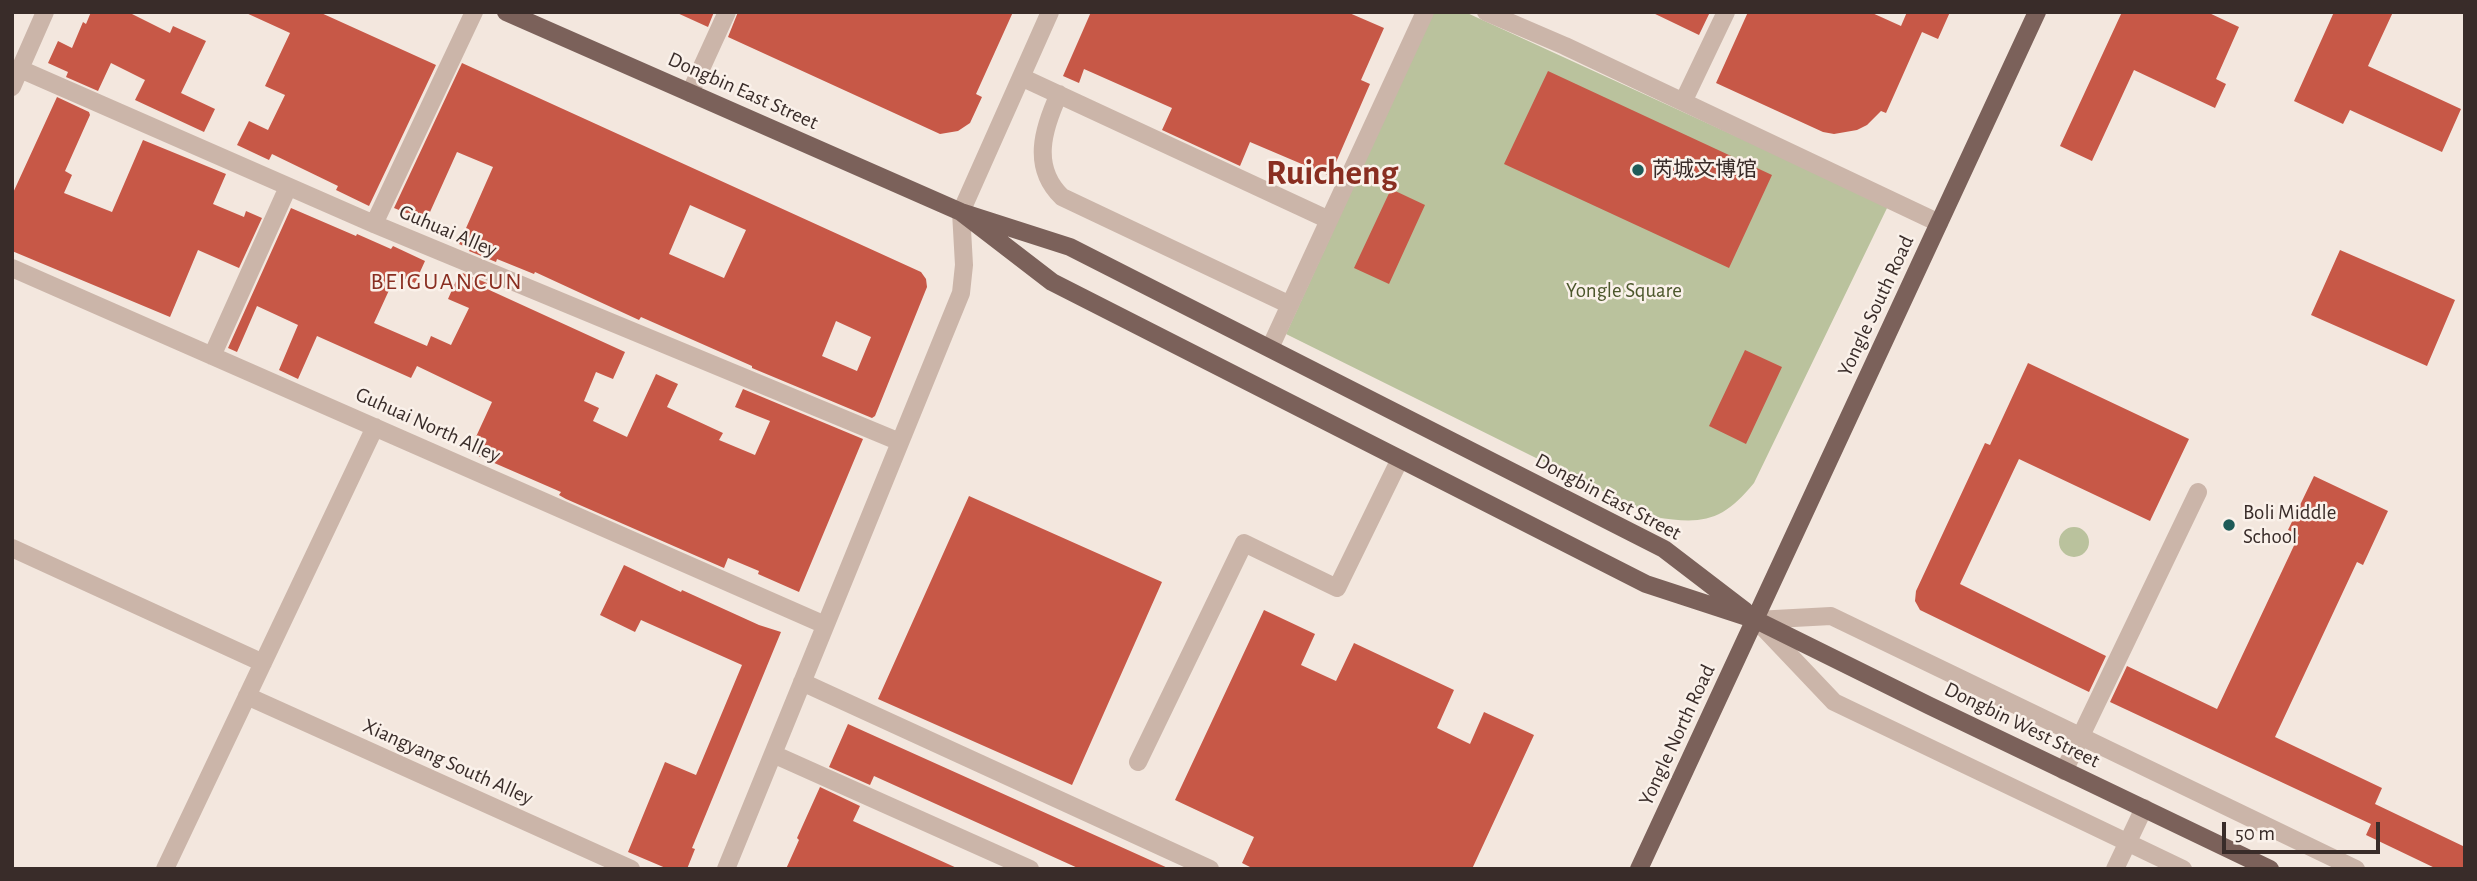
<!DOCTYPE html>
<meta charset="utf-8">
<style>
body{margin:0}
#map{position:relative;width:2477px;height:881px;overflow:hidden;background:#f3e7de;font-family:"Alegreya Sans",sans-serif}
canvas{display:block}
.frame{position:absolute;inset:0;border:14px solid #392c29;pointer-events:none}
.scale{position:absolute;left:2222px;top:822px;width:158px;height:32px;box-sizing:border-box;border:4px solid #392c29;border-top:0;padding-left:9px;font-size:21px;line-height:24px;white-space:nowrap;color:#392c29;-webkit-text-stroke:5px #faf1ea;paint-order:stroke}
</style>
<div id="map">
<canvas width="2477" height="881"></canvas>
<div class="frame"></div>
<div class="scale">50 m</div>
</div>
<script>
const ctx = document.querySelector('canvas').getContext('2d');
ctx.lineJoin = 'round';
function fillPath(path, color) { ctx.fillStyle = color; ctx.fill(path, 'evenodd'); }
function stroke(path, color, width, dash) { ctx.strokeStyle = color; ctx.lineWidth = width; ctx.lineCap = dash ? 'butt' : 'round'; ctx.setLineDash(dash || []); ctx.stroke(path); }
function drawText(font, color, halo, rows, align = 'center') {
  ctx.font = font + ' "Alegreya Sans","Noto Sans SC",sans-serif'; ctx.lineWidth = 5; ctx.setLineDash([]); ctx.textBaseline = 'middle'; ctx.strokeStyle = halo; ctx.fillStyle = color; for (const [text, x, y, turn = 0] of rows) {
    ctx.save(); ctx.translate(x, y); ctx.rotate((+turn || 0) * Math.PI / 180); ctx.textAlign = isNaN(turn) ? turn : align; if (halo) ctx.strokeText(text, 0, 0); ctx.fillText(text, 0, 0); ctx.restore();
  }
}
fillPath(new Path2D(`
 M1433,12H1465L1888,206L1754,483C1723,521 1703,525 1655,517L1286,334Z
 M2059 542a15 15 0 1 1 30 0a15 15 0 1 1-30 0Z`), '#bac29d');
fillPath(new Path2D(`
 M91,12H128L170,33L173,26L206,41L181,93L215,109L204,132L135,100L145,80L111,63L98,91L66,77L68,72L48,63L58,41L72,48L83,22L86,24Z
 M244,12H319L436,65L369,206L336,190L338,186L272,154L269,160L237,145L249,121L268,130L285,95L265,86L290,33Z
 M675,12H714L708,27Z
 M738,12H1013L976,94L982,97L970,123L958,131L940,134L728,37Z
 M1091,12H1347L1384,28L1361,80L1370,84L1330,176L1250,142L1240,166L1162,130L1172,108L1084,69L1079,83L1063,76Z
 M1651,12H1710L1699,35Z
 M1748,12H1870L1901,26L1907,12H1950L1938,39L1922,32L1886,113L1881,111L1867,125L1857,130L1834,134L1823,132L1716,83Z
 M2122,12H2207L2239,27L2216,79L2226,84L2215,108L2134,70L2092,161L2060,146Z
 M2334,12H2393L2368,66L2461,109L2442,152L2350,110L2343,124L2294,101Z
 M462,63L921,272L926,279L927,287L875,416L872,418L752,368V366L641,317L639,320L535,272L534,274L497,259L496,262L469,251L470,249L459,244L493,167L457,152L430,212L428,211L424,220L394,208ZM690,205L746,230L724,278L669,254ZM836,321L871,337L857,371L822,356Z
 M1548,71L1772,175L1729,268L1504,164Z
 M57,97L89,112L90,115L65,171L72,175L64,193L112,212L143,140L226,174L213,204L244,217L246,211L262,218L239,268L198,250L170,317L12,251V195Z
 M1391,189L1425,205L1389,284L1354,268Z
 M291,208L356,236L357,234L391,249L393,246L425,261L415,283L396,275L374,323L427,346L431,336L451,345L469,308L448,299L460,272L487,283L485,288L625,352L613,379L596,372L584,401L599,408L593,421L627,437L656,374L678,384L667,407L723,433L719,440L755,455L770,421L735,407L743,389L863,439L799,592L758,574L759,571L728,558L724,568L566,499L559,495L561,492L469,452L492,402L417,366L411,378L317,336L298,379L279,370L298,325L257,306L237,352L228,348Z
 M2340,250L2455,300L2427,366L2311,315Z
 M1745,350L1782,367L1746,444L1709,426Z
 M2028,363L2189,439L2150,521L2019,459L1960,584L2106,656L2089,692L1920,610L1915,601L1916,591L1985,443L1990,445Z
 M2314,476L2388,511L2363,565L2357,562L2275,737L2382,788L2375,804L2465,847V869H2437L2366,835L2371,824L2110,702L2127,666L2217,709L2299,535L2288,530Z
 M969,496L1162,582L1072,785L878,699Z
 M624,565L681,592L682,590L759,625L781,632L692,848L695,849L687,869H668L628,852L665,762L696,775L742,665L641,620L635,632L600,615Z
 M1264,610L1315,634L1301,665L1336,681L1354,643L1454,690L1437,728L1470,744L1484,712L1534,735L1472,869H1254L1242,863L1254,837L1175,800Z
 M848,724L1170,869H1080L874,776L870,785L829,767Z
 M820,787L860,806L853,821L959,869H786L799,840L797,838Z`), '#c75847');
stroke(new Path2D(`
 M1486,12L1565,46L1939,223
 M20,69L374,224L900,442
 M1021,77L1329,220
 M12,87L45,12
 M690,93L727,12
 M1059,94C1043,129 1031,167 1062,197L1290,305
 M1683,102L1726,12
 M374,224L474,12
 M12,268L825,625
 M1270,348L1425,12
 M212,356L288,187
 M12,548L263,663
 M1756,620L1831,616L2356,869
 M1758,622L1834,702L2183,869
 M802,682L1210,869
 M247,696L631,869
 M773,754L1030,869
 M1138,762L1244,543L1337,588L1400,459
 M2064,771L2198,492
 M165,869L375,427
 M726,869L961,293L964,265L961,212L1050,12
 M2115,869L2144,808`), '#cbb5a9', 18);
stroke(new Path2D(`
 M506,12L961,212L1070,247L1664,549L1745,611
 M961,212L1052,282L1646,584L1756,620L1930,706L2270,869
 M1639,869L2037,12`), '#7b615a', 18);
for (const [x, y, r, color] of [
 [1638,170,7,"#1e5b58"],
 [2229,525,7,"#1e5b58"]
]) { const dot = new Path2D(); dot.arc(x, y, r, 0, 2 * Math.PI); ctx.fillStyle = color; ctx.fill(dot); stroke(dot, '#faf1ea', 2.5); }
drawText('21px', '#392c29', '#faf1ea', [
 ["Dongbin East Street",743,91,24],
 ["Guhuai Alley",448,231,23],
 ["Yongle South Road",1876,306,-65],
 ["Guhuai North Alley",428,425,24],
 ["Dongbin East Street",1608,497,28],
 ["Dongbin West Street",2022,725,26],
 ["Yongle North Road",1677,735,-65],
 ["Xiangyang South Alley",448,762,24]
]);
drawText('21px', '#392c29', '#faf1ea', [
 ["芮城文博馆",1652,170],
 ["Boli Middle",2243,513],
 ["School",2243,537]
], 'left');
drawText('21px', '#4c572c', '#faf1ea', [
 ["Yongle Square",1624,291]
]);
ctx.letterSpacing = '2px';
drawText('24px', '#892e21', '#faf1ea', [
 ["BEIGUANCUN",447,282]
]);
ctx.letterSpacing = '0px';
drawText('bold 35px', '#892e21', '#faf1ea', [
 ["Ruicheng",1332,173]
]);
</script>
